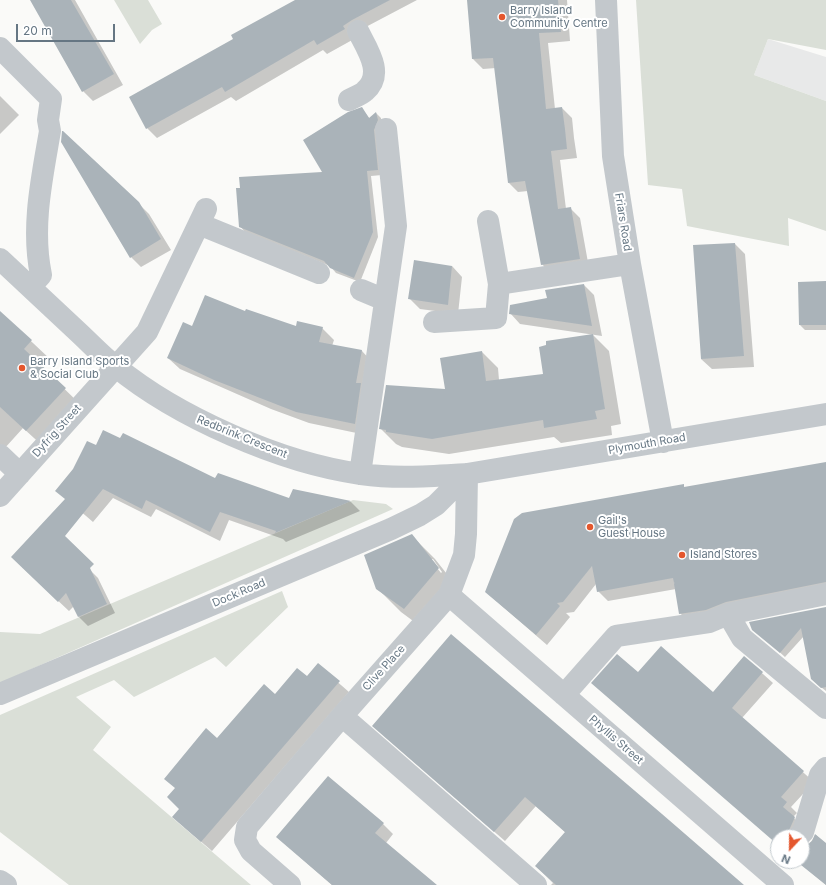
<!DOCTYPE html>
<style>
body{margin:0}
#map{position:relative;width:826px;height:885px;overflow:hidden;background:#fafaf8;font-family:Inter,sans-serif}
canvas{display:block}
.north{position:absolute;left:770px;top:829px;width:40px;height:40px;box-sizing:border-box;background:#fff;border:1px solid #c1c8cd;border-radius:50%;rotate:202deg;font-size:11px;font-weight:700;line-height:16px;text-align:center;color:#657683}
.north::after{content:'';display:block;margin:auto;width:14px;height:18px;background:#e4572e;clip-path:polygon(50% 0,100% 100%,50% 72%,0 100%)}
.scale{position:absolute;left:16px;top:24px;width:99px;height:18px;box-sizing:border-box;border:2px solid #657683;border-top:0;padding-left:5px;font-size:12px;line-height:14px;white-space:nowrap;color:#657683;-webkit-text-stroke:3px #fff;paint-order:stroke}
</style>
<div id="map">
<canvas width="826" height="885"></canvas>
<div class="north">N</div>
<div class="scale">20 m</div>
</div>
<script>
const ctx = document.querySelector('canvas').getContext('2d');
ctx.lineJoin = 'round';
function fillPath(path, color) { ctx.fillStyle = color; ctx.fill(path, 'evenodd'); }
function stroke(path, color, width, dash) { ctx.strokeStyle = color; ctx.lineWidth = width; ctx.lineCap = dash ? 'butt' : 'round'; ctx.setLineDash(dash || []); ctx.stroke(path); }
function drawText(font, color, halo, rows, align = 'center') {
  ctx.font = font + ' Inter,sans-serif'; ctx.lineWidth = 4; ctx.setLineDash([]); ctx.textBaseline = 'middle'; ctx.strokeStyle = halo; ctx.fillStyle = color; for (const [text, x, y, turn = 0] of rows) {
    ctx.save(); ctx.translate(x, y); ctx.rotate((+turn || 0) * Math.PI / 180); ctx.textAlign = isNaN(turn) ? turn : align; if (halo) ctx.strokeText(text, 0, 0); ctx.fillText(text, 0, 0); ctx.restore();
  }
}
fillPath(new Path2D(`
 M768,39L826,57V101L754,75Z`), '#e8e9e9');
fillPath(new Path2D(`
 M114,0H148L162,24L152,30L140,44Z
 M636,0H826V50L768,39L754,75L826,101V231L788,218L789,246L687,226L682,189L648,185Z
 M353,500L386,504L393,509L0,683V632L40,634Z
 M282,591L288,607L226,667L215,657L134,697L114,680L76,697L111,727L93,750L251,885H69L0,832V715Z`), '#dadfd7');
fillPath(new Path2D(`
 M33,0H75L123,85L93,101L83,91Z
 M297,0H417L362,29L354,39L327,54L323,50L236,101L231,97L157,138L147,128L235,40Z
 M468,0H567L570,41L548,43L555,109L562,108L572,118L574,138L577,158L560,160L566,209L570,208L580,218L589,268L551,274L542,264L528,191L518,192L509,183L496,68L483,69L473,59Z
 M0,96L19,115L0,134Z
 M362,109L370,119L376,113L381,118L382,175L371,176L378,237L360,282L336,273L330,266L245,232L240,226L323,173Z
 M138,203L149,214L171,250L141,267L131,257Z
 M735,244L745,254L754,367L712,369L701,359Z
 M452,266L462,277L458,314L420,309L409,298Z
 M826,282V330H805L800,325L799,283Z
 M584,285L594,295L602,336L520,324L510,313Z
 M0,312L50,359L42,367L83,407L45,448L23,428L4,449L0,446Z
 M246,313L296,327L322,328L334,340L332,346L362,351L373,363L366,435L309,423L271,409L180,369L168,358L193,328Z
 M593,335L609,351L621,424L611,426L612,435L561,443L554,437L449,454L402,447L396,444L380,428L446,390L482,352L498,368L499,380L544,375Z
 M121,440L216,479L290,499L293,491L351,502L360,511L286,542L283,539L229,520L220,541L156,509L151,517L113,498L93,522L57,491L96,447Z
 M826,463V593L690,624L680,613L676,589L608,601L598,591L596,584L574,612L566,613L570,617L547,645L486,592L683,486L686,488Z
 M411,535L435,559L462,593L428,632L401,612L377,588ZM430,559H433L442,572L441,573Z
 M22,567L90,570L98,578L115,613L88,626L79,617L74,606L69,611Z
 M826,612V691L817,684L804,636L785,657L756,631Z
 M744,657L773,683L742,718L814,782L791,807L797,813L793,817L804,828L801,837H778V845L638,674L713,693Z
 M318,665L349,692L212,851L184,827L180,809L218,740L275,695L307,678Z
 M383,735L742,885H551L553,883L536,866L566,833L536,806L505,841Z
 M383,824L393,834L386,843L435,885H332L277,837Z
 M816,835L826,844V885L797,861H802V850L807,847Z`), '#0003');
fillPath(new Path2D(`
 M30,0H71L114,74L82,92Z
 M295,0H390L352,20L343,26L345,29L317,45L314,40L225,92L222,87L146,129L129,97L233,39L231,35Z
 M467,0H558L561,32L539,33L546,109L562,107L565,129L567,149L551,151L558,209L571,207L580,259L541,265L525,181L508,183L493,58L472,59Z
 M362,107L369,118L376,112L378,120L374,130L378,170L367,171L373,232L354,278L330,268L324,261L239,227L236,188H240L239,177L322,172L303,140L348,112Z
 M62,131H63L139,202L161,239L130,258L61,142Z
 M735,243L744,356L701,359L693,245Z
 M414,260L452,266L448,305L408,299Z
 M826,281V325H799L798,282Z
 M584,284L592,326L509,314L510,305L547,298L545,290Z
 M205,295L245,311L246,309L296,326L297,321L323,327L319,342L362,350L356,383H361L355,424L296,412L214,380L167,358L183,322L192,326Z
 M0,311L32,340L24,349L66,388L26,431L0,407Z
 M593,334L605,409L595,411L597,419L544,428L543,420L432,439L386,432V430L379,429L386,385L445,389L440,358L482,351L486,381L543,374L539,347L546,345V341Z
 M103,430L120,438L123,433L215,478L218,473L289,498L293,489L351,501L275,533L276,531L220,512L210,532L146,500L142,509L103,489L65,536L94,564L90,568L107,604L78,617L66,593L58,602L11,557L65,499L55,491L73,469L87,441L96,445Z
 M826,462V582L726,602L706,610L679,614L674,584L675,582L674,583L673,578L597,592L592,566L563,602L557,603L560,606L536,635L485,592L514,519L522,513L684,484V487Z
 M412,534L439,568L404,609L376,589L364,555Z
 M826,607V687L821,688L811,679L801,628L780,653L752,630L749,622Z
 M451,634L662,814L744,885H556L535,866L565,832L525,797L494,832L372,726Z
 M661,646L713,692L744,656L763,672L732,708L804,771L781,797L787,802L783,807L795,817L786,837H778V845L591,683L617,654L638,672Z
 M318,663L340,681L201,842L172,817L179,809L167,797L175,788L164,779L206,728L217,738L264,684L275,694L297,668L307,676Z
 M328,776L384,823L375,833L437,885H332L276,837Z
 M815,834L826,843V885L796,861H802V849L812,841Z`), '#aab3b9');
stroke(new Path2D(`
 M606,0L613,156L630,264L663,442
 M0,48L51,99L48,120L50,131C42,178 31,227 41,275L30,287
 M349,100C354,97 361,95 365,91C385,74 367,49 358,31
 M488,221L499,284
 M199,224L319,273
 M0,259C26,283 51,307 77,331C90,343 102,356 115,366C177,417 281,463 361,474C397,479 432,476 467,474L826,414
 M361,290L385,300
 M434,322L496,318L499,284L630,264
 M0,455L20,474
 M360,474L396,226L386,129
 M0,496L147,332L206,209
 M449,595L783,885
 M728,614L742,638L826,708
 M0,694L391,529L420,515L436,505L467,474
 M564,695L616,636L709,622L728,614L826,594
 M342,716L536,885
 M798,837L803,832L820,775L826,768
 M0,881L6,885
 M290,885L251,851L245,840L247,827L342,716L449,595L464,555L466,534L467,474`), '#c3c8cc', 22);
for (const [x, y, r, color] of [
 [502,17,4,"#e4572e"],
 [22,368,4,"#e4572e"],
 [590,527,4,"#e4572e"],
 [682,555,4,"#e4572e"]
]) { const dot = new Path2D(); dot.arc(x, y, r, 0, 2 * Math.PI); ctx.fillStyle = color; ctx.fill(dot); stroke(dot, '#fff', 1.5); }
drawText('11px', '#657683', '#fff', [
 ["Barry Island",510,11],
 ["Community Centre",510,24],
 ["Barry Island Sports",30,362],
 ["& Social Club",30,375],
 ["Gail's",598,521],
 ["Guest House",598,534],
 ["Island Stores",690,555]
], 'left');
drawText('11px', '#657683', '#fff', [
 ["Friars Road",623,222,81],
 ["Dyfrig Street",57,431,-48],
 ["Redbrink Crescent",242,437,22],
 ["Plymouth Road",647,444,-10],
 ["Dock Road",239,593,-23],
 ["Clive Place",384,668,-48],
 ["Phyllis Street",616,740,41]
]);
</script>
